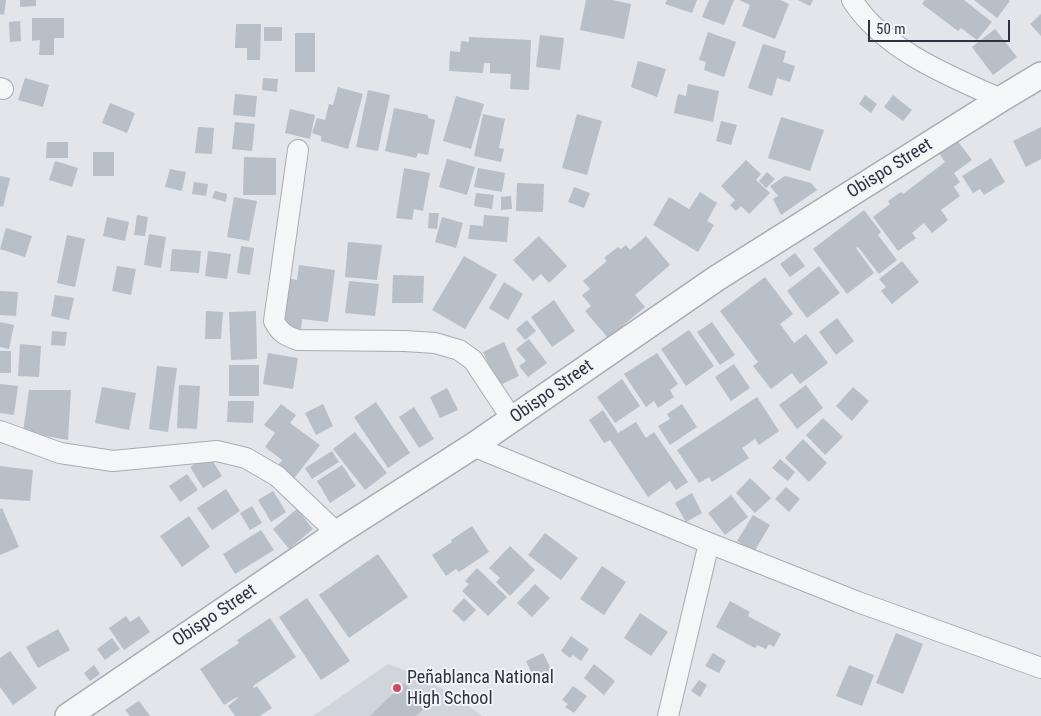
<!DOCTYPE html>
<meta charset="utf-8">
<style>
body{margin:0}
#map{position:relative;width:1041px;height:716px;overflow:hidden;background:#e2e5ea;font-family:"Roboto Condensed",sans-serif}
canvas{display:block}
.scale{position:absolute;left:868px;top:20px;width:142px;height:22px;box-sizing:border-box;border:2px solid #2b3341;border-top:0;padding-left:6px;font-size:15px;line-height:18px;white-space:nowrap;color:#2b3341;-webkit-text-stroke:4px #f2f4f7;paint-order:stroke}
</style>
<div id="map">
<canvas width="1041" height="716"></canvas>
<div class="scale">50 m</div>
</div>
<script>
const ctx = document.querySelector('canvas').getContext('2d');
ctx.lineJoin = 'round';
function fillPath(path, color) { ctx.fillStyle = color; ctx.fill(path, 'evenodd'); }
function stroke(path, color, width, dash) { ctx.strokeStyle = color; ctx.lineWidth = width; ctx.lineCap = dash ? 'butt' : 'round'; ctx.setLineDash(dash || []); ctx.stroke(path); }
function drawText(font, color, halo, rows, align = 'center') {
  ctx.font = font + ' "Roboto Condensed",sans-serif'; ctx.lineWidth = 4; ctx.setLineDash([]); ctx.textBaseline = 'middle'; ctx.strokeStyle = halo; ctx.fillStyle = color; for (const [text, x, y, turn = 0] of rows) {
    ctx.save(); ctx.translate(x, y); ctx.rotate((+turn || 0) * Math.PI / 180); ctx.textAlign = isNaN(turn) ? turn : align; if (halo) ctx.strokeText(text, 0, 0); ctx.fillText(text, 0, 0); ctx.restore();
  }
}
fillPath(new Path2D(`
 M388,664L423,677L459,699L482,716H313Z`), '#d0d4db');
fillPath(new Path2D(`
 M0,0H6L4,15L0,14Z
 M20,0H36V6L20,7Z
 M586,0H613L631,4L624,39L580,30Z
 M667,0H697L692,13L665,4Z
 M709,0H734L724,25L702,17Z
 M739,0H780L789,4L775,39L742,26L750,5Z
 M798,0H813L810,6Z
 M925,0H964L992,22L977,40L961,28L958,31L922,4Z
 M974,0H1008L1010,1L997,18Z
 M1041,14V36L1030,24Z
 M32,18H64V38H54V55H39L40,40L32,41Z
 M20,21L21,41L10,42L9,22Z
 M236,24H261L260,60H247V48H235Z
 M264,27H282V41H264Z
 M995,29L1017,57L993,75L972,47Z
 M708,32L736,42L724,77L704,70L706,62L699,60Z
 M295,33H315V72H295Z
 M540,35L564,38L560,70L536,67Z
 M469,37L531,40L529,90L510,89L511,74L490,73V63H484L483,73L449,71L450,51L460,52L461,41L469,42Z
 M763,44L786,51L783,62L795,66L790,82L777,78L772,96L748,88Z
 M638,61L666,69L657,97L631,87Z
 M25,78L49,85L43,107L18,100Z
 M263,78L278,79L277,92L262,90Z
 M688,84L719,91L713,122L674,113L678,94L686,96Z
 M338,87L363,94L348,149L321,141V136L312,133L317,118L325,120L329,104L333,105Z
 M368,90L390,95L378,151L356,147Z
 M235,94L257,96L255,117L233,115Z
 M865,95L877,104L871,113L859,104Z
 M893,95L912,110L903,121L884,107Z
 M456,96L484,104L471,149L443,141Z
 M110,103L135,113L127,133L102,123Z
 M394,108L428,115V118L435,120L428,155L418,153L416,158L385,151Z
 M290,109L315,115L310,139L285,133Z
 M483,114L505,119L499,148L504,149L501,162L474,156Z
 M577,114L602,121L587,175L562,168Z
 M781,117L824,130L810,171L768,158Z
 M721,121L737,125L731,145L716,141Z
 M235,122L255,124L252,151L232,149Z
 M198,127L214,128L212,154L195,153Z
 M1041,127V159L1026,167L1013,141Z
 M956,139L972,160L954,173L960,182L954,187L960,196L941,210L948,220L932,233L924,223L912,233L916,238L898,251L873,217L890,204L888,201L901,192L903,194L945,162L938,152Z
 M47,142H68V158H46Z
 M93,152H114V176H93Z
 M244,157L276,158V195H243Z
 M991,158L1005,182L984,195L980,189L973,193L962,176Z
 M447,159L475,167L467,195L439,187Z
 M746,160L761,174L756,180L770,193L749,214L741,206L736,211L730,205L735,200L721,186Z
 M55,161L78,168L72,187L49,180Z
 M404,168L430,173L423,211L414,209L412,220L396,218Z
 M478,168L505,173L502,192L474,187Z
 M170,169L186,172L182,191L165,187Z
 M767,172L775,179L766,188L759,181Z
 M0,176L10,178L3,207L0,206Z
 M785,176L811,183L817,190L781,215L773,199L778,196L770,186Z
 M194,182L208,184L206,196L192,194Z
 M517,183L544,184L543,212L516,211Z
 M574,187L590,193L584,208L568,202Z
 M215,191L227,194L226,202L212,198Z
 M700,192L717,203L707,221L714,225L698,252L653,225L669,197L689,209Z
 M476,193L494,195L492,209L474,206Z
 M511,196L512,209L501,210V197Z
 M234,197L257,201L249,241L227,237Z
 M864,210L881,232L878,235L897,260L879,274L858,247L856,248L874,273L847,294L813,249Z
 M429,213H439L437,229L428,228Z
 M137,215L148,217L145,236L134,235Z
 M484,215L509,217L507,242L468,239L470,225L483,226Z
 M107,217L129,222L125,241L103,236Z
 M442,217L463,223L456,248L435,242Z
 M6,228L32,236L25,257L0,249Z
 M149,234L166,237L161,268L144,265Z
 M67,235L85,239L75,287L57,283Z
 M539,236L567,266L549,283L541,274L533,281L513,260Z
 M646,236L670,265L635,295L645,307L608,338L585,311L591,306L582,295L590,289L583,281L607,261L604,258L618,247L621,249L626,245L630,250Z
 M348,242L382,245L377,280L345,277Z
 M241,246L254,248L250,275L237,273Z
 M172,249L201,251L199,273L170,271Z
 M208,251L231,254L227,279L205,276Z
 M795,253L805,266L790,277L780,264Z
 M464,256L497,275L465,329L432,310Z
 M902,261L919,282L892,304L881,291L886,287L879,279Z
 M299,265L335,270L328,322L302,319L301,332L280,329L287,278L297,280Z
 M117,266L136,269L131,295L112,291Z
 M819,266L840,293L807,318L787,291Z
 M393,275L424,276L423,303H392Z
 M765,277L793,314L780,324L794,343L806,334L828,363L800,384L792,373L771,389L753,366L758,362L720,311Z
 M349,281L379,284L375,316L345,313Z
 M504,282L523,294L508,320L489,308Z
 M0,291L18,292L16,316L0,315Z
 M55,295L74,298L69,320L51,316Z
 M554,300L575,331L552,347L531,317Z
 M206,311L223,312L221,339H205Z
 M256,311L257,359L231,360L229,312Z
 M837,318L854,341L836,355L819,332Z
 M527,320L536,331L525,340L516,329Z
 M0,322L14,325L9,349L0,347Z
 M712,322L735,355L720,365L697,332Z
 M689,330L714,366L686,386L661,349Z
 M52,331L67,332L65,346L51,345Z
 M529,339L547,363L528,377L519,366L526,361L516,349Z
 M504,342L519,376L498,386L483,352Z
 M20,344L41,346L39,377L18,376Z
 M0,351H11V373H0Z
 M268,353L298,358L293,389L263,384Z
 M657,353L678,384L670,390L674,397L658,408L654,401L646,407L624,374Z
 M734,364L750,388L731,401L715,377Z
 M229,365H259V396H229Z
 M157,366L177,368L168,432L149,429Z
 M622,379L640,406L615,423L597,397Z
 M0,384L18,386L14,415L0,413Z
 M179,385L200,386L197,429L177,428Z
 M806,385L823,408L797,429L779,405Z
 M102,387L136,393L129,430L95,423Z
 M853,387L869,401L852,421L836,406Z
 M447,388L458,410L440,418L430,397Z
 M29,390H71L68,440L23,432Z
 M757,397L779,431L759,445L755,439L742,448L749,458L712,482L709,477L699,483L677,450Z
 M228,401H254L253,423L227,422Z
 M376,402L410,453L388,468L354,417Z
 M281,404L296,415L290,423L320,445L292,481L276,468L282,460L265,447L275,433L264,425Z
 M323,404L333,426L316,435L305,413Z
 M682,404L697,427L670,445L658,426L670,419L667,414Z
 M414,407L434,439L419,448L399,417Z
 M603,410L618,433L636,422L646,438L654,432L688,482L676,490L670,481L648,497L610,440L604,443L589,420Z
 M823,418L843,437L825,455L806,435Z
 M355,432L387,473L365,490L333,449Z
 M803,439L827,463L809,482L785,458Z
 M332,451L339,462L312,479L305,468Z
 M209,455L222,476L203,488L190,467Z
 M780,459L795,472L788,481L772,468Z
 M342,465L356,486L330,503L317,481Z
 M0,466L33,470L30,501L0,499Z
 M187,474L198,490L180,502L169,486Z
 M750,478L771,498L755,513L736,493Z
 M786,487L800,499L789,512L775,499Z
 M226,489L240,511L212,530L197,508Z
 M273,491L286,512L271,522L258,500Z
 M692,493L702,513L686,522L675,503Z
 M731,495L748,517L725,535L708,513Z
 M252,506L262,523L250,530L240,513Z
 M2,508L19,547L0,555V509Z
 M297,509L313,529L289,549L273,529Z
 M753,515L770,525L754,552L737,541Z
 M189,516L210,547L182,567L160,536Z
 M472,526L489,552L459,572L456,569L446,576L432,555L452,542L451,540Z
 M261,530L274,550L235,574L223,554Z
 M545,533L578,558L561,580L528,555Z
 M510,546L535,570L510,596L496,582L500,578L489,568Z
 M378,554L408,597L349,638L319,595Z
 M602,566L626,582L604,615L580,599Z
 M477,568L507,597L488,616L462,591L469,584L465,581Z
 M535,584L550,598L532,617L517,603Z
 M307,598L350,661L321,680L279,617Z
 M464,598L476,610L464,622L452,611Z
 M730,601L750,612L748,616L781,634L774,647L769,644L766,649L757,645L755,648L716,627Z
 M640,613L668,632L651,656L624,638Z
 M126,616L130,622L139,616L150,632L124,650L109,628Z
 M270,618L296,657L253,686L254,688L257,686L272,708L260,716H235L228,706L238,698L237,697L224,705L200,669L239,643L237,640Z
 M58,629L70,650L38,668L26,647Z
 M896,633L923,644L903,694L876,683Z
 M571,636L589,649L581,661L573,655L570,658L561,651Z
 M112,638L120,649L105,660L97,649Z
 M10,651L37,688L13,705L0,687V658Z
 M543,653L554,675L536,683L526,661Z
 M713,653L726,661L719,673L705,666Z
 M594,664L615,681L604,695L584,678Z
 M94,665L100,674L90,681L84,673Z
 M849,665L874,675L862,706L836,696Z
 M699,680L707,685L700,697L691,691Z
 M404,683L426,706L416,716H370Z
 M573,686L587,696L574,713L565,707L568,704L562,700Z
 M139,701L150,716H130L125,710Z`), '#b9bfc6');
const minor = new Path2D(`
 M852,0C884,50 949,76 1001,99
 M0,88L3,89
 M298,150L274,321C280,333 286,336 298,340L405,341L435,343L459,350L473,360L512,419
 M0,431L60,453L113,461L217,451L246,458L277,476L337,533
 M473,446L709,543L858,602L1041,668
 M668,716L709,543`);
const tertiary = new Path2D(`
 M68,716L337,533L473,446L717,278L1001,99L1041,75`);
stroke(minor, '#a7acb4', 22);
stroke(tertiary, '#a7acb4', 28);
stroke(minor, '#f5f6f8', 20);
stroke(tertiary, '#f5f6f8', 25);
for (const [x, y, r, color] of [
 [397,688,5,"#c74f64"]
]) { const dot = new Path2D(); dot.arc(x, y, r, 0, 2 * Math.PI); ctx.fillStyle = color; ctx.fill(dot); stroke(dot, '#f2f4f7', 2); }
drawText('18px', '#2b3341', '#f2f4f7', [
 ["Obispo Street",890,169,-32],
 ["Obispo Street",552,392,-35],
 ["Obispo Street",215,616,-34]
]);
drawText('18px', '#2b3341', '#f2f4f7', [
 ["Peñablanca National",407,678],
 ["High School",407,699]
], 'left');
</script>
